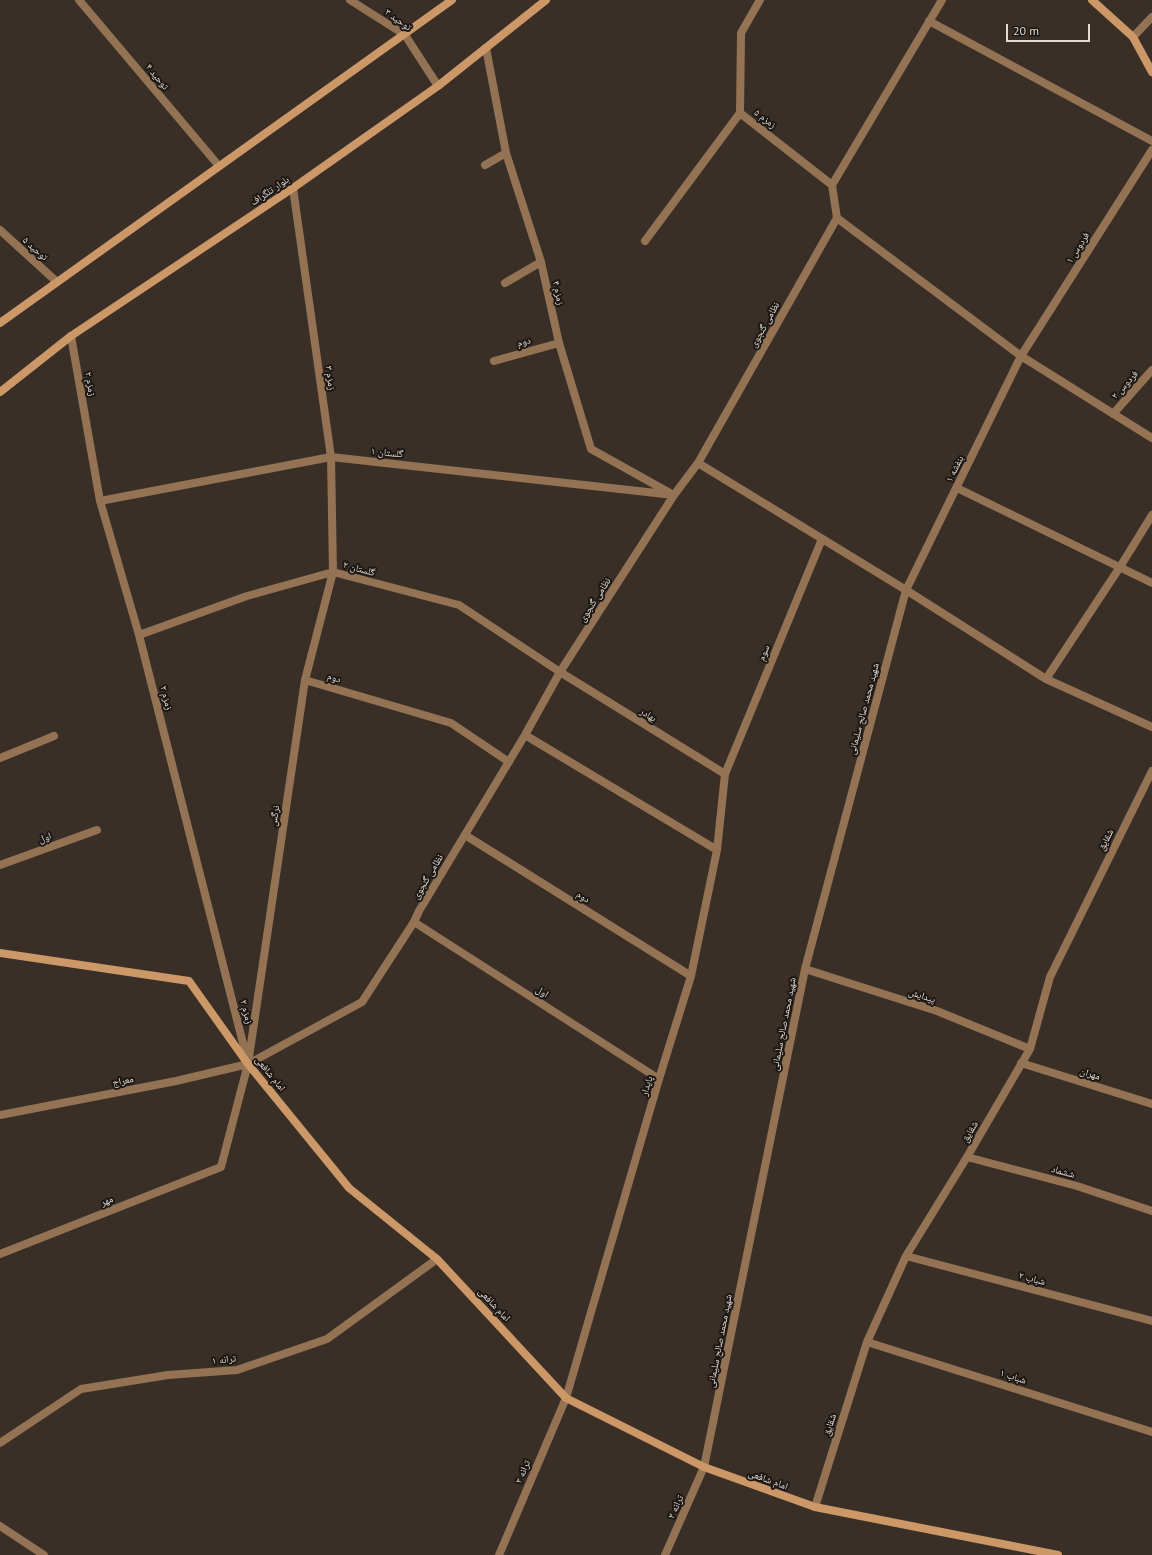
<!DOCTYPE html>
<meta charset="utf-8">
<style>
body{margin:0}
#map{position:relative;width:1152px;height:1555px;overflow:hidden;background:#392f26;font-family:"PT Sans",sans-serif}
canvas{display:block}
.scale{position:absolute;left:1006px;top:24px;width:84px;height:18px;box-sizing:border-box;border:2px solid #e2dbd5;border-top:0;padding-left:5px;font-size:12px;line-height:14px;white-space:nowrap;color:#e2dbd5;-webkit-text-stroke:3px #1d1814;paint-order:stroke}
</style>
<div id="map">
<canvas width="1152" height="1555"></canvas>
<div class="scale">20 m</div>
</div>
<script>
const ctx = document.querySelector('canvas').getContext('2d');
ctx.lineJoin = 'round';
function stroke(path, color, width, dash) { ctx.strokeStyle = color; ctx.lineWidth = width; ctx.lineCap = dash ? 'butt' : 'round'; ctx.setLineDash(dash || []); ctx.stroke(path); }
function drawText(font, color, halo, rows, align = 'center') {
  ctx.font = font + ' "PT Sans","Noto Naskh Arabic",sans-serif'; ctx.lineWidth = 4; ctx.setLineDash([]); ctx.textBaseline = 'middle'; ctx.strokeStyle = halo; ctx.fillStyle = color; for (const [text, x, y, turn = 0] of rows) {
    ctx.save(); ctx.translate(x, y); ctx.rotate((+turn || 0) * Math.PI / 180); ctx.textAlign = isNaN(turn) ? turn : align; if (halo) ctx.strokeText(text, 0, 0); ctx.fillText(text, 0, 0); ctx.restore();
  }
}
stroke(new Path2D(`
 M79,0L219,166
 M350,0L405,35L438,86
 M760,0L741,33L740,113L832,185
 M929,21L1152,141
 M1133,37L1152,17
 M486,48L506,153L541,262L559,343L591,449L670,493
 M485,165L506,153
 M837,218L1021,356L1152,438
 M0,230L57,282
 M645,241L740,113
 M505,283L541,262
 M71,336L100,501L139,635L247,1059
 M494,361L559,343
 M1113,414L1152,370
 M698,463L906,590L1046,679L1152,727
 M957,488L1152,583
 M100,501L331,457L674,495
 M139,635L247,596L333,572L459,605L560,672L725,774
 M1046,679L1120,567L1152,515
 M305,680L451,723L509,762
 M525,735L717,850
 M0,758L54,736
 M465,835L691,976
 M0,865L97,830
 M414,922L659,1079
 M805,969L937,1011L1030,1049
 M1021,1063L1152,1104
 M248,1064L305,680L333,572L331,457L293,188
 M0,1115L176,1081L248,1064
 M967,1157L1077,1186L1152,1211
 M0,1254L221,1167L248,1064L362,1002L414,922L419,911L525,735L560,672L674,495L698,463L837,218L832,185L942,0
 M906,1256L1152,1321
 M867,1342L1152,1432
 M0,1443L81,1389L168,1375L237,1370L327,1339L437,1259
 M815,1507L867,1342L906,1256L967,1157L1030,1049L1050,977L1152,771
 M0,1526L44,1555
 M499,1555L566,1398L659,1079L691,976L717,850L725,774L822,539
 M665,1555L704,1467L805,969L906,590L1021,356L1152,150`), '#947355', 8);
stroke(new Path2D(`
 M1092,0L1133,37L1152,72
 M0,323L452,0
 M0,392L71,336L293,188L438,86L546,0
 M0,953L189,981L248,1064L349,1188L437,1259L566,1398L704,1467L815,1507L1058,1555`), '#cc9867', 8);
drawText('10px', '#e2dbd5', '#1d1814', [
 ["توحید ۳",398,20,36],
 ["توحید ۴",157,77,50],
 ["زمزم ۵",765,119,38],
 ["بلوار تلگراف",270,191,-34],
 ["فردوس ۱",1078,248,-58],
 ["توحید ۵",35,249,42],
 ["زمزم ۴",558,293,78],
 ["نظامی گنجوی",765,325,-61],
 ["دوم",524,342,-15],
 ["زمزم ۳",330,378,82],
 ["زمزم ۲",90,384,80],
 ["فردوس ۲",1125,385,-48],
 ["گلستان ۱",387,453,6],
 ["بنفشه ۱",955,469,-64],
 ["گلستان ۲",359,569,15],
 ["نظامی گنجوی",595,600,-57],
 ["سوم",764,653,-68],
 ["دوم",334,678,16],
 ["زمزم ۲",166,698,76],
 ["شهید محمد صالح سلیمانی",864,709,-75],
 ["بهادر",648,715,32],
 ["نرگس",275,816,-82],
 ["اول",45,838,-20],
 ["شقایق",1106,840,-64],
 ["نظامی گنجوی",428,877,-59],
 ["دوم",583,897,32],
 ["اول",542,992,32],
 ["پیدایش",922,996,18],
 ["زمزم ۲",246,1012,76],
 ["شهید محمد صالح سلیمانی",784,1024,-79],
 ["امام شافعی",270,1074,51],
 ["مهران",1090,1074,17],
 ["معراج",123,1081,-11],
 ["پایدار",647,1086,-73],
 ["شقایق",970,1132,-60],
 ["ششماد",1063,1172,15],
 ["مهر",107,1201,-22],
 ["شباب ۲",1032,1279,15],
 ["امام شافعی",494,1305,47],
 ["شهید محمد صالح سلیمانی",720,1341,-79],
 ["ترانه ۱",224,1360,-7],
 ["شباب ۱",1013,1377,18],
 ["شقایق",830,1425,-72],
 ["ترانه ۲",523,1472,-67],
 ["امام شافعی",768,1480,20],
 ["ترانه ۳",676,1507,-66]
]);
</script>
